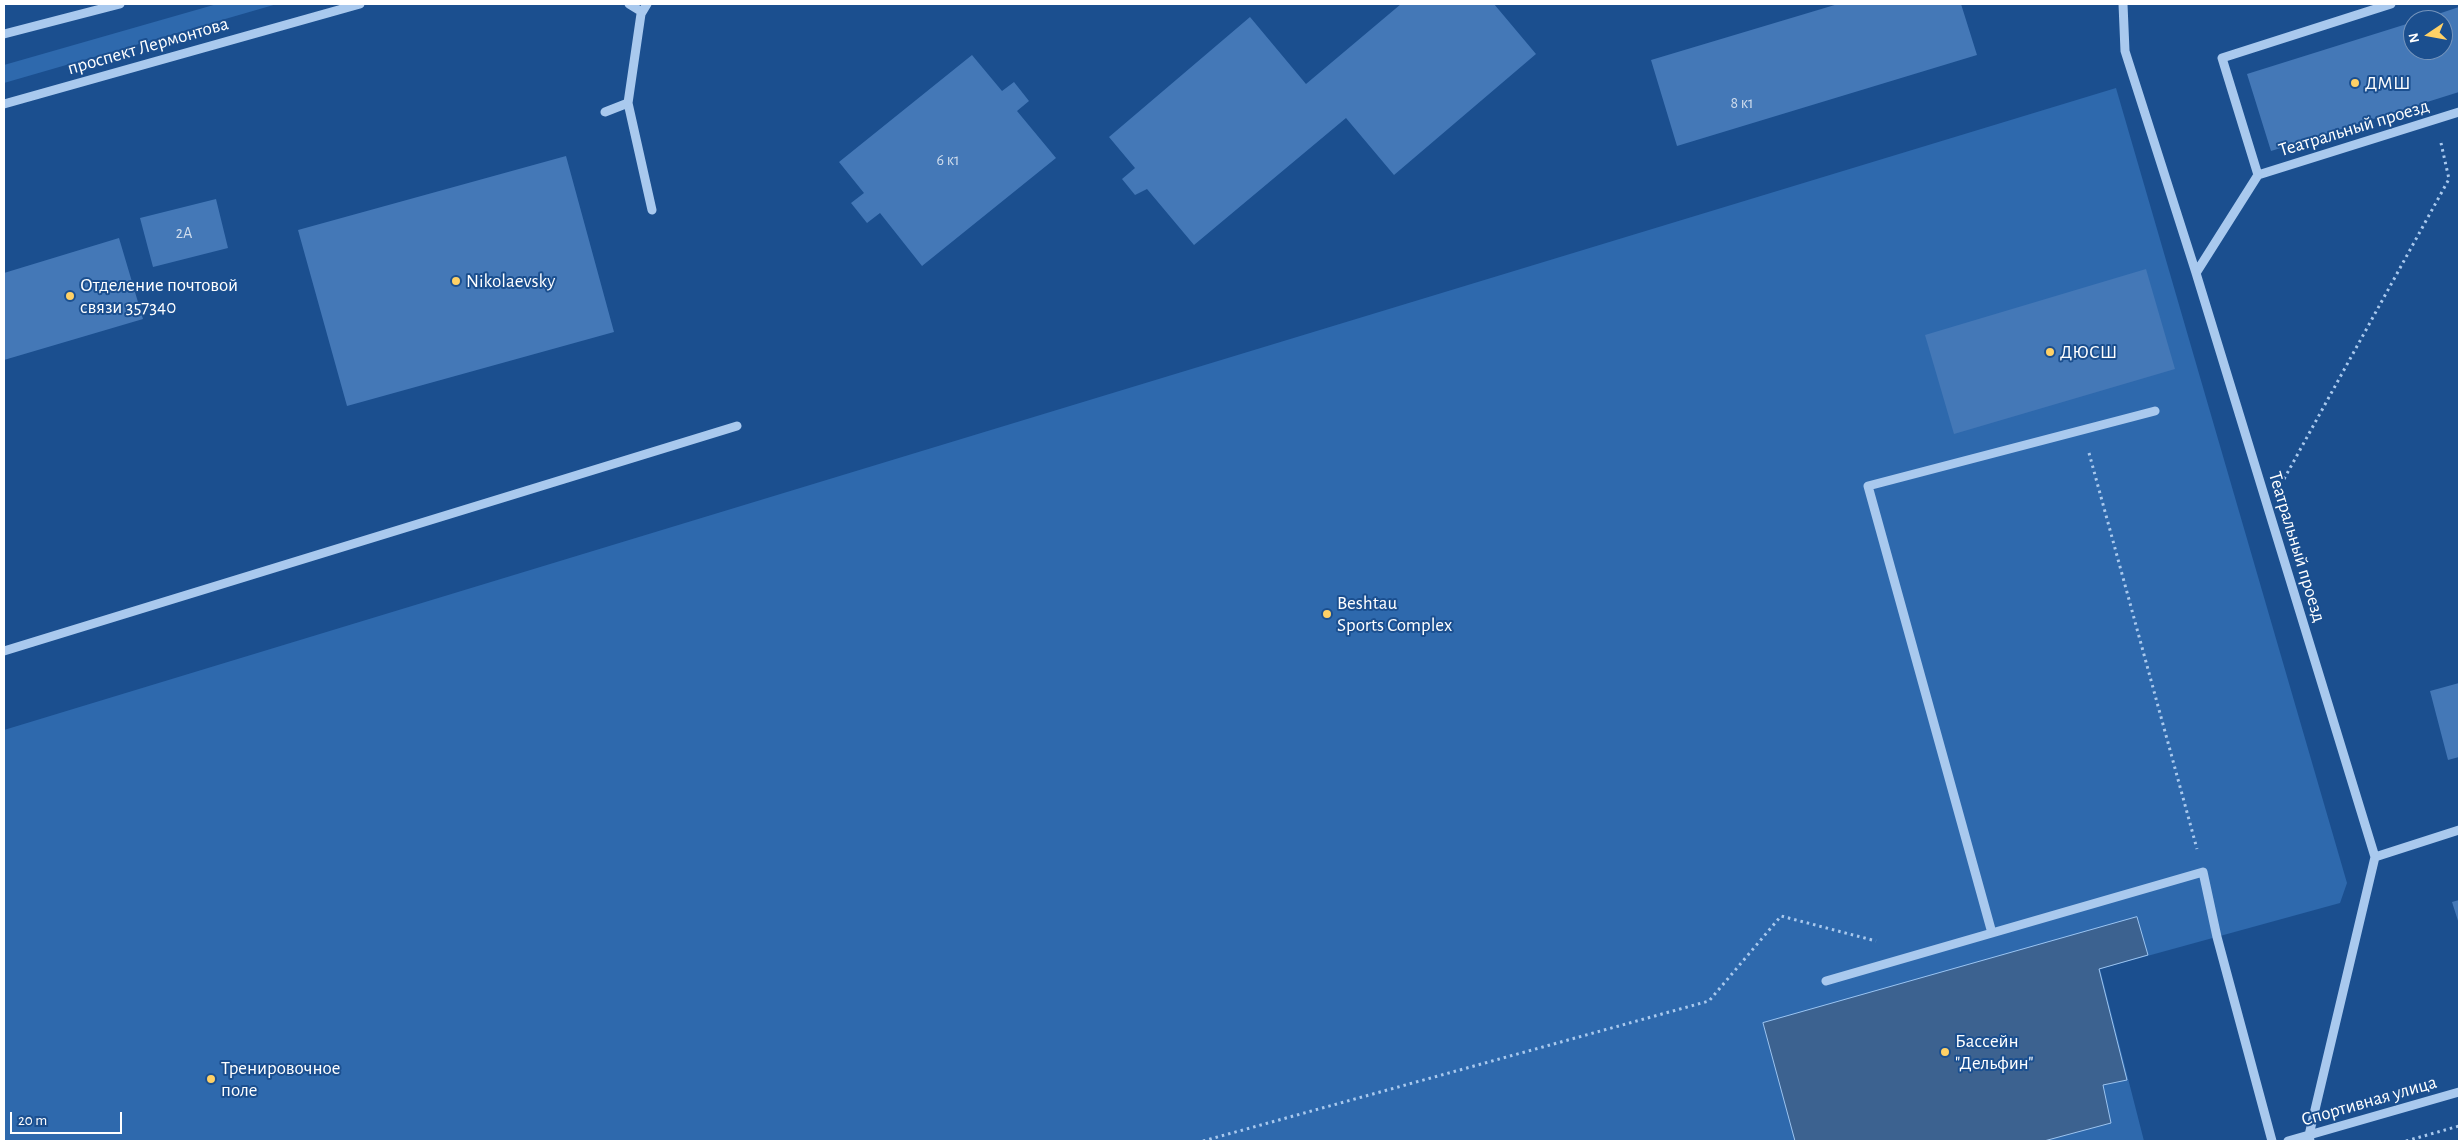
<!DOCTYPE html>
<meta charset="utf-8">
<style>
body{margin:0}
#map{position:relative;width:2463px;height:1145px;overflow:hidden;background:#1b4f8f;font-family:"Alegreya Sans",sans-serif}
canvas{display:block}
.frame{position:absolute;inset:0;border:5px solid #fff;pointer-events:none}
.north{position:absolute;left:2403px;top:10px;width:50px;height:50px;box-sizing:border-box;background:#1b4f8f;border:1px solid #7695bc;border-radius:50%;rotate:258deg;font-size:14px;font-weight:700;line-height:20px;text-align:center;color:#fff}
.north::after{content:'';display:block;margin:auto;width:18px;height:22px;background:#ffd166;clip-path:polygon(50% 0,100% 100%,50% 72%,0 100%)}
.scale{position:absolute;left:10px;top:1112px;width:112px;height:22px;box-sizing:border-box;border:2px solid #fff;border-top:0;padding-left:6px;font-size:15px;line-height:18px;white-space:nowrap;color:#fff;-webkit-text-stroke:4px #1b4f8f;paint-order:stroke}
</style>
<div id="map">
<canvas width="2463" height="1145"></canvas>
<div class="frame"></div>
<div class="north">N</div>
<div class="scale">20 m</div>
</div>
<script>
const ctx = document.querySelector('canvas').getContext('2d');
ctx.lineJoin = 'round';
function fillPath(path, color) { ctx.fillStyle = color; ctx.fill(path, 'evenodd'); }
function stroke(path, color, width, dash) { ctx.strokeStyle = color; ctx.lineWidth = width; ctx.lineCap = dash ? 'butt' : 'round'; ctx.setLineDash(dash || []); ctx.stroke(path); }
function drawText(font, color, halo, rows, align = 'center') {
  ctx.font = font + ' "Alegreya Sans",sans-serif'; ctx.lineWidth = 4; ctx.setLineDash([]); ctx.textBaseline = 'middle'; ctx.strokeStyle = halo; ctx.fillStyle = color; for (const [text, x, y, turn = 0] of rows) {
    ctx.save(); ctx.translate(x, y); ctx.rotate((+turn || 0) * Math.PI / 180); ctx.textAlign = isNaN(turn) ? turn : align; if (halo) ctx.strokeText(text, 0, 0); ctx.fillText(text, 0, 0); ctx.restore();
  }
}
fillPath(new Path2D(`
 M217,4H277L4,83V65Z
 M2116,88L2347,883L2340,903L2100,969L2144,1141H4V730Z`), '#2e69ad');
const water = new Path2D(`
 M2137,917L2148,955L2099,969L2127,1080L2103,1085L2111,1123L2044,1141H1795L1763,1023Z`);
fillPath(water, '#3c6290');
stroke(water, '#9cc4f0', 1);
fillPath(new Path2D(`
 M1401,4H1494L1536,54L1394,175L1346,118L1194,245L1147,189L1135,195L1122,179L1135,168L1109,137L1250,17L1306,84Z
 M1838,4H1961L1977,55L1677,146L1651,60Z
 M2459,7V92L2271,151L2247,74L2413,22V50H2443V20H2420Z
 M972,55L1002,91L1014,82L1029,101L1017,111L1056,158L922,266L880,213L867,223L851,203L864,193L839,162Z
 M566,156L614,332L347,406L298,230Z
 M216,199L228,248L153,267L140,218Z
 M119,238L143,319L4,360V273Z
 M2146,269L2175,369L1954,434L1925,335Z
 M2459,683V757L2448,760L2430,691Z
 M2459,900V924L2452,902Z`), '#4478b7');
stroke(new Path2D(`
 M2089,453L2197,849
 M2284,479L2449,179L2441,143
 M1203,1141L1709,1001L1781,916L1876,941
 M2406,1141L2459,1126`), '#a9c9ee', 3, [2.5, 4]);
stroke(new Path2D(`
 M629,4L642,12
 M647,4L641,14L628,103L652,210
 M2123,4L2125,51L2196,273
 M4,34L120,4
 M4,104L360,4
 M605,112L628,103
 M2459,112L2258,175L2196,273L2375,857L2459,830
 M2258,175L2222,58L2391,4
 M4,651L737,426
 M1992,933L1868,486L2155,411
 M1826,981L2203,872L2217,937L2272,1141
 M2288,1141L2459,1092
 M2310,1141L2309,1135L2375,857`), '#a9c9ee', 9);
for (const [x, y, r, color] of [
 [2355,83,5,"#ffd166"],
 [456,281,5,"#ffd166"],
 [70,296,5,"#ffd166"],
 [2050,352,5,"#ffd166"],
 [1327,614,5,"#ffd166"],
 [1945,1052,5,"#ffd166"],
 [211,1079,5,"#ffd166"]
]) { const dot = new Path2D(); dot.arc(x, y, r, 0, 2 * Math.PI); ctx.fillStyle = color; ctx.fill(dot); stroke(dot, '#1b4f8f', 2); }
drawText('16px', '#d0dded', null, [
 ["8 к1",1742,103],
 ["6 к1",948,160],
 ["2А",184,233]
]);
drawText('19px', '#fff', '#1b4f8f', [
 ["проспект Лермонтова",148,46,-16],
 ["Театральный проезд",2354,128,-17],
 ["Театральный проезд",2297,547,73],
 ["Спортивная улица",2369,1101,-16]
]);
drawText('19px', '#fff', '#1b4f8f', [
 ["ДМШ",2365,83],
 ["Nikolaevsky",466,281],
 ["Отделение почтовой",80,285],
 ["связи 357340",80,307],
 ["ДЮСШ",2060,352],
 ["Beshtau",1337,603],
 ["Sports Complex",1337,625],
 ["Бассейн",1955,1041],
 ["\"Дельфин\"",1955,1063],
 ["Тренировочное",221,1068],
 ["поле",221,1090]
], 'left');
</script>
